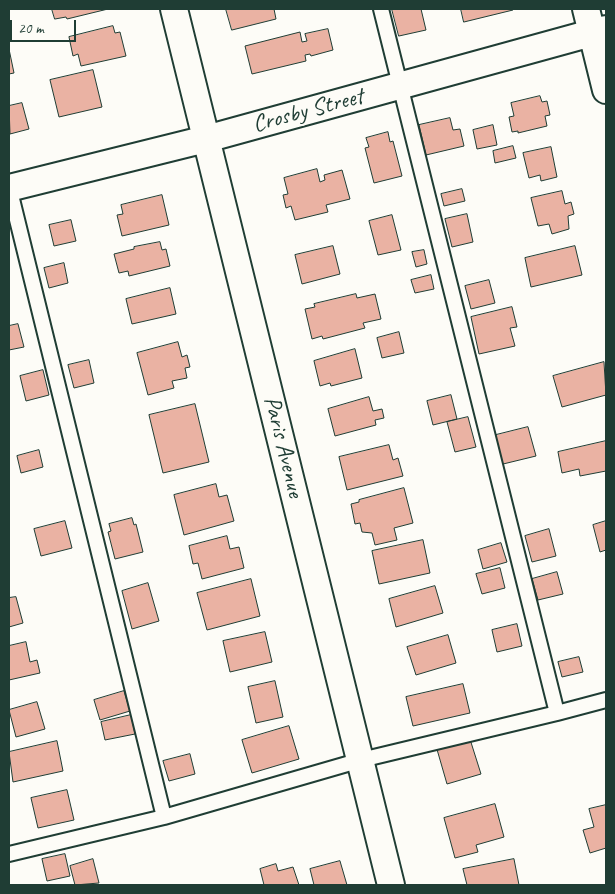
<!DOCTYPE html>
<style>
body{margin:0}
#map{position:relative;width:615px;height:894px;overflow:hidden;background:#fdfcf7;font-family:Caveat,sans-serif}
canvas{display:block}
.frame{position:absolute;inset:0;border:10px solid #1f3d34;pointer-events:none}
.scale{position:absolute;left:10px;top:20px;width:66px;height:22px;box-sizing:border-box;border:2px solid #1f3d34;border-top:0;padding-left:6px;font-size:15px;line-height:18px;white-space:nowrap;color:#1f3d34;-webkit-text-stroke:4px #fdfcf7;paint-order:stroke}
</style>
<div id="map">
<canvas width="615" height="894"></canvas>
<div class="frame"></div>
<div class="scale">20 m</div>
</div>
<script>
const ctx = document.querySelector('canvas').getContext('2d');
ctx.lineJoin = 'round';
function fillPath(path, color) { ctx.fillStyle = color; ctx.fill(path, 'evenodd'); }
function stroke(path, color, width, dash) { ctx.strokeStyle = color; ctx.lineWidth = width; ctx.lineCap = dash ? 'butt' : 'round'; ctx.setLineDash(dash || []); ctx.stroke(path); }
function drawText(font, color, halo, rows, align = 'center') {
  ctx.font = font + ' Caveat,sans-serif'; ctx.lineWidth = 4; ctx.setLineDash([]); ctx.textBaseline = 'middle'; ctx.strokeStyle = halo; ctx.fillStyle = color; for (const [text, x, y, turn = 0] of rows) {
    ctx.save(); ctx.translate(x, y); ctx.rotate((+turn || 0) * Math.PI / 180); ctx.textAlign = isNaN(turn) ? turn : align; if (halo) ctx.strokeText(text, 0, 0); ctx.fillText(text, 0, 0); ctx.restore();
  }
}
const building = new Path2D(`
 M52,9H108L67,19L66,17L55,19Z
 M226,9H274L276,19L232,30Z
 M392,9H421L426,30L399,36Z
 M461,9H512L513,10L464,22Z
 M113,26L115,33L120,32L126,56L81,66L78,54L73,56L69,37Z
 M328,29L333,50L311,56L310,54L305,55L306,61L252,74L245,46L300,32L302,42L307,41L305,34Z
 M9,49L14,73L9,74Z
 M93,70L102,107L59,117L50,80Z
 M540,96L542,102L547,101L550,115L545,116L547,126L518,133V131L512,132L509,117L514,116L511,103Z
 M22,103L29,129L10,134L9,106Z
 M450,118L453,130L460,129L464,146L426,155L419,125Z
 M493,125L497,145L477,149L473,130Z
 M388,132L390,142L393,141L402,176L374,183L365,148L369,147L366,138Z
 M513,146L516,158L495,163L493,151Z
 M551,147L557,177L541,181L540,175L529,178L523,153Z
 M317,169L320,182L325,180L324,175L342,170L350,199L326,205L328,212L295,220L291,206L286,208L283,195L288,194L284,178Z
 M462,189L465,201L444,206L441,194Z
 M562,191L565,204L571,202L574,214L568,216L569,229L552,234L549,224L538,226L531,198Z
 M162,195L169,225L122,236L117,215L123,214L121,205Z
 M467,214L473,242L452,247L445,219Z
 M392,215L401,250L378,255L369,221Z
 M71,220L76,241L54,246L49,225Z
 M160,242L162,250L166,249L170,266L129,276L128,271L119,273L114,254L134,249V247Z
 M333,246L340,274L302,284L295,255Z
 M575,246L582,275L531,287L525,258Z
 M424,250L427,264L416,267L412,252Z
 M64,263L68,283L49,288L44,268Z
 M431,275L434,289L415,293L411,280Z
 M489,280L495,303L471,309L465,286Z
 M170,288L176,314L132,324L126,299Z
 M356,294L357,298L375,294L381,319L363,323L365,328L323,339L322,336L312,339L305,309L315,307L314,304Z
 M512,307L517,327L510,328L515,346L479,354L471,317Z
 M18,324L24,347L9,350V326Z
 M399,332L404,353L382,358L377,338Z
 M178,342L182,357L187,355L190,367L185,368L187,378L172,381L174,388L148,395L137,353Z
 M355,349L362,378L331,386L330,383L320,386L314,361Z
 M89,360L94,383L74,388L68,365Z
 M604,362L606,395L562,407L553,376Z
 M43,370L49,395L26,401L20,376Z
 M451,395L457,419L433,425L427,401Z
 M369,397L373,411L382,409L384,418L375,420L376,425L335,436L328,409Z
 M195,404L209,462L163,473L149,415Z
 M468,417L476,447L455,452L447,422Z
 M528,427L536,456L499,465L492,436Z
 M606,441V471L580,476L579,469L562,473L558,452Z
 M389,445L393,460L398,458L403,476L347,490L339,457Z
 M39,450L43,467L21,473L17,456Z
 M216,484L219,497L227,495L234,521L184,535L174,495Z
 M404,488L413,523L394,528L397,540L375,545L372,533L362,532L360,523L355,524L351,504L359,502V500Z
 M132,518L134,525L136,524L143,552L115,559L108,532L111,531L109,524Z
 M65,521L72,548L41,556L34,529Z
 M606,521V550L600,552L593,525Z
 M549,529L556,556L532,562L525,536Z
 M227,536L230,549L239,547L244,568L202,579L198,563L193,564L189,546Z
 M423,540L430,573L379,584L372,551Z
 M501,543L507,562L483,569L478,550Z
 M500,568L505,588L482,594L476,574Z
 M557,572L563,594L538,600L532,579Z
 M251,579L260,616L207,630L197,593Z
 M148,583L159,621L132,629L122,591Z
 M435,586L443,613L396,627L389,599Z
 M16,597L23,623L9,627V598Z
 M517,624L522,646L497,652L492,630Z
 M265,632L272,662L230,672L223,641Z
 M448,635L456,663L416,675L407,647Z
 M26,642L30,662L37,660L40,673L9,680V646Z
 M579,657L583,672L562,677L558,662Z
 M275,681L283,717L256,723L248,687Z
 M463,684L470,713L413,726L406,697Z
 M124,691L130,711L100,720L94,700Z
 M37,702L45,729L16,737L9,710Z
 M131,715L135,734L105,740L101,722Z
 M289,726L299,759L252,773L242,740Z
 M469,736L481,774L447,784L436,746Z
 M57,741L63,771L13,782L9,752Z
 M190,754L195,774L169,781L163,761Z
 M67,790L74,820L38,828L31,798Z
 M495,804L504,837L476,845L478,852L455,858L444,818Z
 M606,805V848L590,853L583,830L594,827L589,809Z
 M65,854L70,876L47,881L42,859Z
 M93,859L99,883L75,885L70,866Z
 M514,859L519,885H467L463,869Z
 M340,861L347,885H314L310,869Z
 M276,864L278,871L293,867L299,885H264L260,869Z`);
fillPath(building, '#eab2a3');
stroke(building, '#1f3d34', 1);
const lane = new Path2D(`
 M381,9L557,713L606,700
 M9,187L164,817L361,760L557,713
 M9,854L164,817`);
const street = new Path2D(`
 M174,9L391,885
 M586,9L606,90
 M9,188L206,139L606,29`);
stroke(lane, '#1f3d34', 18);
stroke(street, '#1f3d34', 30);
stroke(lane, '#fdfcf7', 14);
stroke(street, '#fdfcf7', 26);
drawText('24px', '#1f3d34', '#fdfcf7', [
 ["Crosby Street",308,111,-15],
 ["Paris Avenue",283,447,76]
]);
</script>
